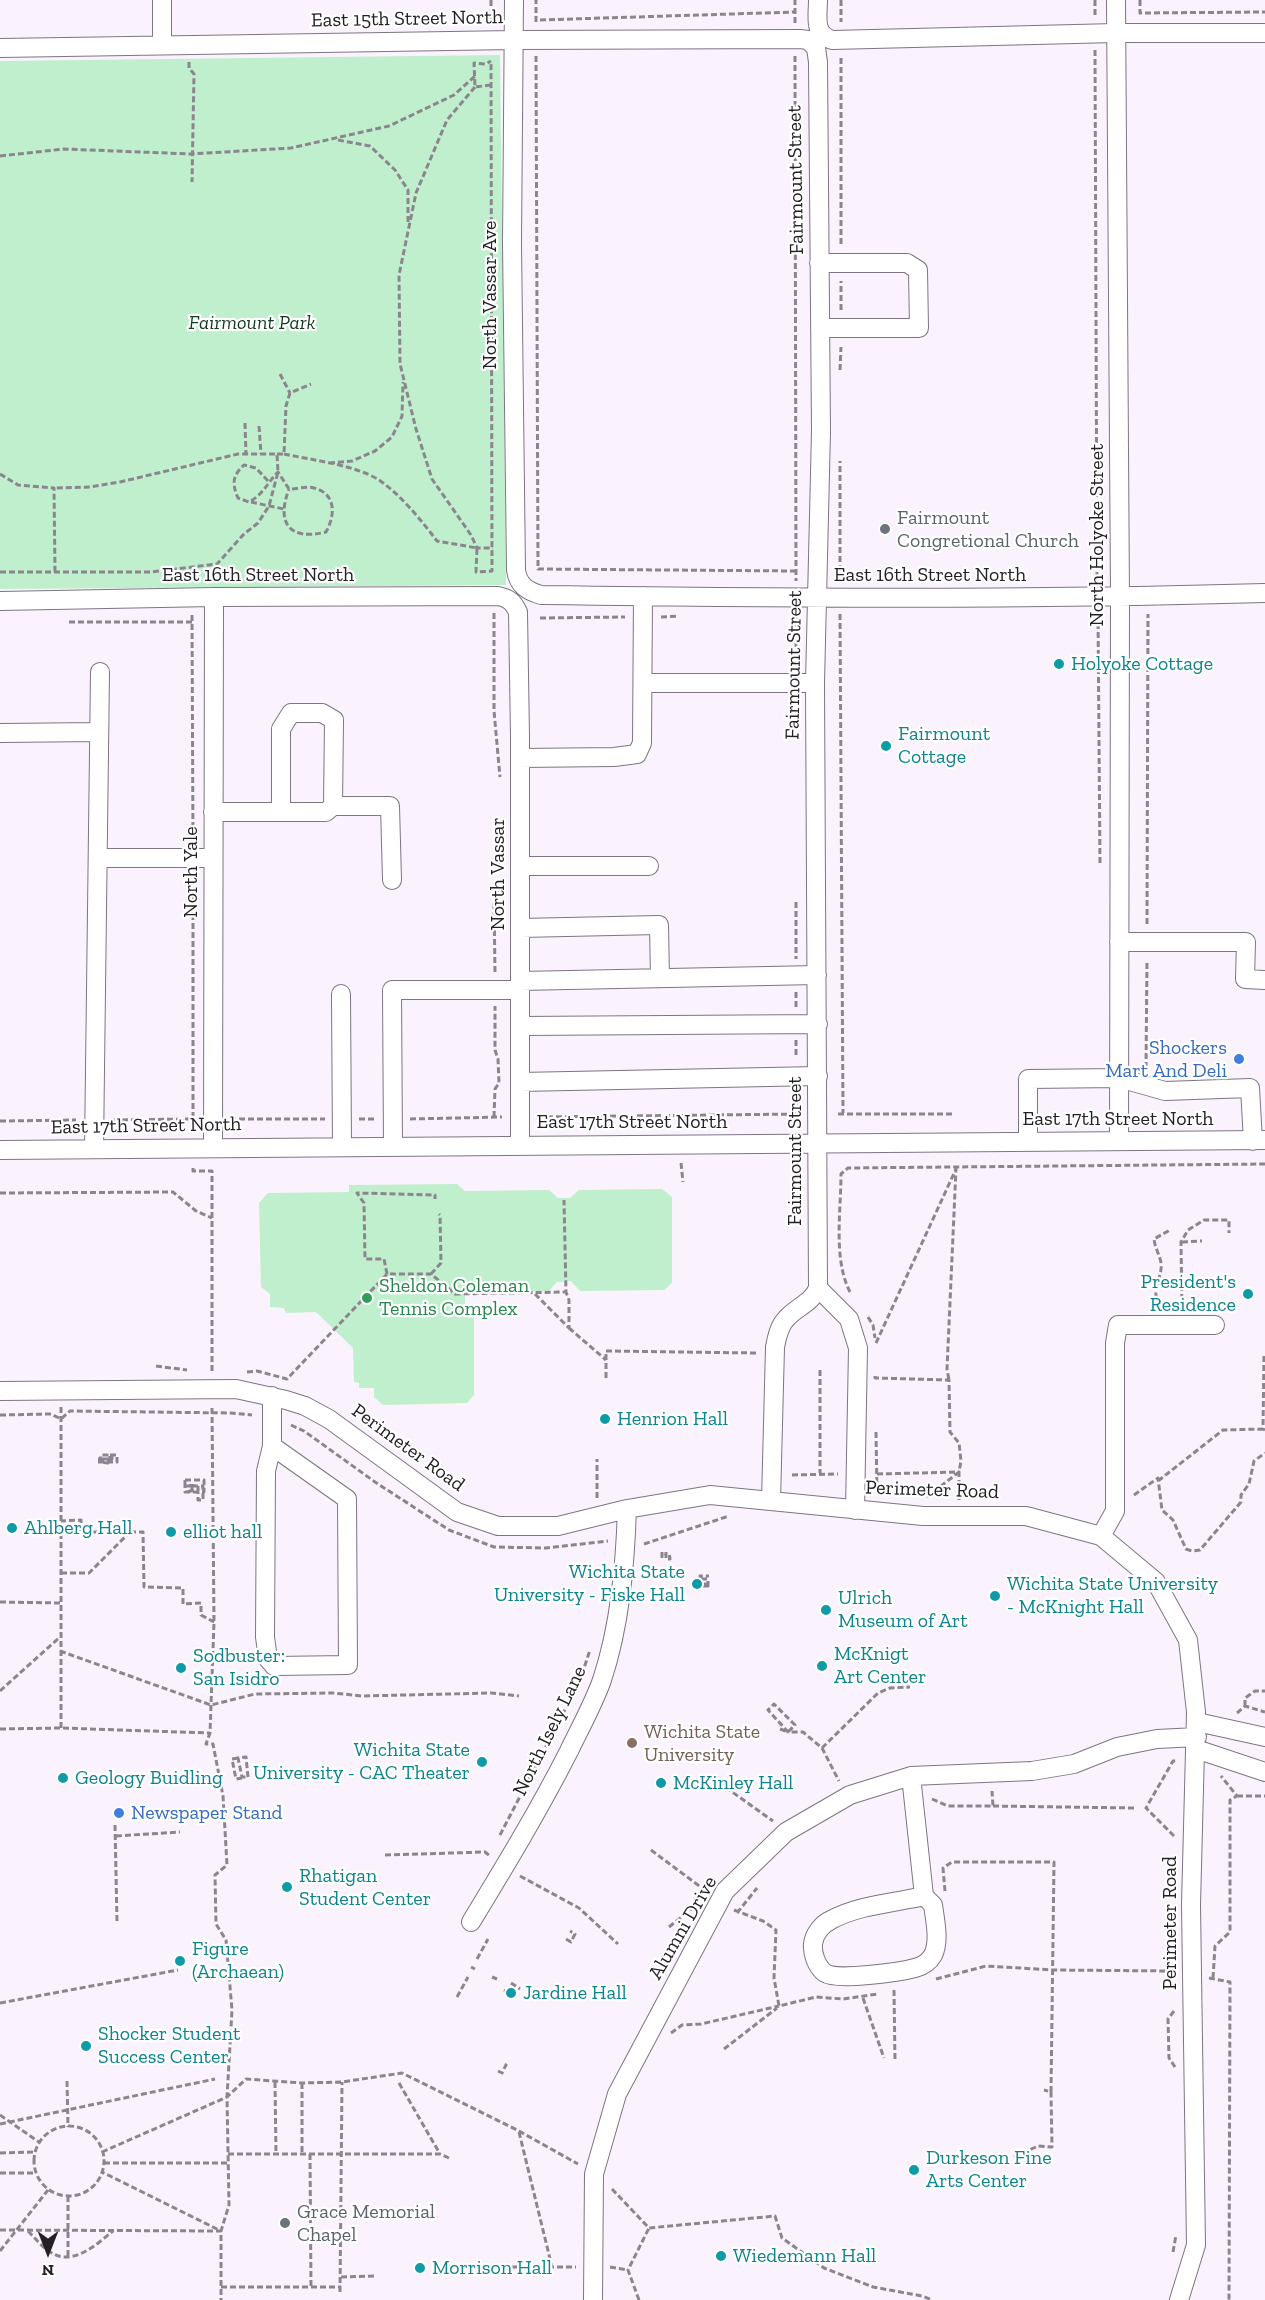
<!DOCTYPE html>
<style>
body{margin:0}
#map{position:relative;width:1265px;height:2300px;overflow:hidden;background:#faf3fe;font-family:"Zilla Slab",serif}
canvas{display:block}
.north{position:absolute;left:18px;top:2222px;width:60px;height:60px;-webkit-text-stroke:4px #fff;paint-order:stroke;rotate:180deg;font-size:16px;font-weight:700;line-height:24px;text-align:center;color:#242126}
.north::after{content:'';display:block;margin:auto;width:21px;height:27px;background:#242126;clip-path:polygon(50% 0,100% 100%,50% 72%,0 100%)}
</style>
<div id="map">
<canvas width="1265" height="2300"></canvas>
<div class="north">N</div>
</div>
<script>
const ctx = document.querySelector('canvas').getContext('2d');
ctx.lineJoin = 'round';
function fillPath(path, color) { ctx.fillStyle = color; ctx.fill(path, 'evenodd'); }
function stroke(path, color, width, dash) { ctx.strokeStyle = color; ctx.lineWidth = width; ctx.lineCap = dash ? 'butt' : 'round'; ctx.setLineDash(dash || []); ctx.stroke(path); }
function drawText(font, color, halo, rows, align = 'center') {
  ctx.font = font + ' "Zilla Slab",serif'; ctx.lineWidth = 4.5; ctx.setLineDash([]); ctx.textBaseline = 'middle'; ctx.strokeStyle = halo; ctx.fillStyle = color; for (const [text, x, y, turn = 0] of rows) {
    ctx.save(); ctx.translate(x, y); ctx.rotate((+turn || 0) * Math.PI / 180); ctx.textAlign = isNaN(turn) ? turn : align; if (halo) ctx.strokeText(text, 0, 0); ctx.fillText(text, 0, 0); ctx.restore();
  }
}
fillPath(new Path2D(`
 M500,55L506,585L0,589V61Z
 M457,1184L465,1191L549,1190L558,1198H570L579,1190L662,1189L672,1197V1283L664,1290L580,1291L571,1281L557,1282L549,1291H465V1303L474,1310V1395L467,1403L383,1405L374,1397V1388H359V1383L354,1382L353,1348L316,1312L286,1313L284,1308L270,1307V1294L261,1287L259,1203L268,1193L349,1192V1185Z`), '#bfefcc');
const minor = new Path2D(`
 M162,0V45
 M514,0L512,243L516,570C518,585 527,591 541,595C782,598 1024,600 1265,593
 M818,0C818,17 813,34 832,40L1116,33H1265
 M1116,0L1120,597L1119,1141
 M0,48L514,40L800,39L808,40L816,48L818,62L821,431L815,683L818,1288C812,1303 796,1307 786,1319C779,1326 777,1337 775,1347L771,1501
 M819,263H907L918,270L919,328H820
 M0,601L214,597L498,596C509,598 513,602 518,612L520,737V1146
 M643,683H815
 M0,733L99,732
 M520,758L614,757L637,754L642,743L643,596
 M333,806H390L392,880
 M213,812H326L333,806L334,720L322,713H291L281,729V812
 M98,858H213
 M520,866H649
 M520,928L659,925L660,978
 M1119,942H1246L1245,979L1265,980
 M520,981L817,975
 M341,994L342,1147
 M520,1026L818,1024
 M520,1082L818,1076
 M1028,1142V1079L1119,1078L1165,1091L1250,1088L1253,1141
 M393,1146L392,990H520
 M213,1148L214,597
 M94,1149L100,672
 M0,1150L1265,1140
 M818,1288L849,1319L858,1348L855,1510
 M0,1391L236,1389L286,1400L305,1406L329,1419L457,1512L498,1526H558L627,1509L710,1495L923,1516H1026L1101,1536L1156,1582L1188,1640L1196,1712L1191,1905L1196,2245L1179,2300
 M272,1446L266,1471L265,1637L268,1659L274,1666L348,1665L347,1499L272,1446V1396
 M1101,1536L1115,1511V1343L1118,1325H1215
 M1197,1722L1265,1737
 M1196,1749L1265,1772
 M911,1776L924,1896L933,1905C935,1920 940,1941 933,1955C929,1962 923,1966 915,1968C900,1972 837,1981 825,1973C817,1967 812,1954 813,1944C814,1934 822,1924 831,1920C858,1905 894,1903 924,1896
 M471,1922C505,1866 539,1810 569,1751C580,1728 593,1705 602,1680C620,1625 625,1567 627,1509
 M593,2300L594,2174L617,2094L725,1891L786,1832L850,1795L911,1776L1032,1771L1074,1764L1117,1747L1157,1739L1197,1737`);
stroke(minor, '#7d7581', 20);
stroke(new Path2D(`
 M491,0V22
 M841,0V22
 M1095,0V16
 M1140,0V13L1265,12
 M540,20L795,12
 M536,22V0
 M795,23V0
 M1095,50L1097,580
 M536,56L538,569L795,571
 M795,56L796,581
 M189,62V68L194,74L192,182
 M491,85L475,87L474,63L486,64L491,61
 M475,87L447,120L416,193L399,275L400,364L416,429L432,479L471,535L477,548H493
 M338,140L370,146L395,170L408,190V224
 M0,156L64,149L191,154L291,148L389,126L454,95L475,76
 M841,244V56
 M841,310V281
 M840,370L841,347
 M280,374L290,393
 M245,423L246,454
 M259,426L261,454
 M277,454H284L286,406L290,393L311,384
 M284,454C312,460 355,465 379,480C401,495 421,520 437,541L477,548L476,572L492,571L491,61
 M329,463L352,461L375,451L392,437L402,416L403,382
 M0,474L18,485L54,488L55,572
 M268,481L256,468L244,465C232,476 232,484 238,498L249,502C264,494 267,483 278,472L289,489C297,489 307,486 314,488C337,494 335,516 326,532C289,541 276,523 289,489
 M251,502L284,509
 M0,572H151L217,564L244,534L258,523L269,506L278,472L277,454H238L120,482L90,487L54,488
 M840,580V461
 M494,613V711L500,777
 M796,614V653
 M840,614L843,1113
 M1098,614L1100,865
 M192,615L193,842
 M661,617L679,616
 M540,618L625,617
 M69,622H192
 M796,902V959
 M1147,924L1148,614
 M495,972L494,901L502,888
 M796,992V1007
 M796,1040V1058
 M1146,1068L1147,960
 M796,1094V1114
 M838,1114H955
 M494,1117L495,1089L499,1083L498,1059L495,1050V1006
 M538,1117L798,1114
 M230,1119H325
 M359,1119H376
 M410,1119L502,1117
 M113,1120L193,1119V876
 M0,1121L76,1120
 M681,1163L683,1182
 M193,1168V1171H212V1371
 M0,1193L173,1192L196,1211L212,1218
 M1182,1242L1202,1241
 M387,1274L384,1259H365L364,1203L357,1193L435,1195V1199
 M431,1274L441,1263L440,1215L439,1214
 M850,1292C833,1259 841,1211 841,1174L848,1168L1265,1164
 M535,1294L569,1328V1300L566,1292
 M1159,1307C1150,1285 1163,1279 1161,1263C1160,1256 1155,1248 1154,1239L1170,1230
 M1182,1309L1181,1242L1188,1230L1204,1220H1229V1233
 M868,1317L873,1325L875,1338
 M569,1328L606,1360
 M876,1343L956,1169L947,1369L949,1380
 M1264,1356L1263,1429L1265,1430
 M156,1366L187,1370
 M820,1370V1473
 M247,1372L257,1371L287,1379L387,1274H431L455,1294L566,1292L564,1200
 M875,1376V1378L949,1380L950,1432L959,1443L961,1461L959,1472L927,1497
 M606,1378V1351L757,1353
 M61,1407V1728
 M212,1408L214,1622L210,1733L206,1744H213L223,1796L227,1865L215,1875L216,1924L226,1940L232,2010L227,2097L229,2205L221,2231V2300
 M0,1415L51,1414L61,1419L70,1411L231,1413L252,1415
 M291,1425L304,1431L375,1482L449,1530L494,1547L546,1548L608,1541
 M876,1432L877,1494
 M110,1455H117V1462H98V1459H110Z
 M112,1455V1459H103L108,1463L100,1462L101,1455Z
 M877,1474L959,1472V1500
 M792,1475L838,1474
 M185,1480H204V1492H185V1486H198L185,1485Z
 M1158,1481L1223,1430L1263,1429
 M189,1486H198V1491H189Z
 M192,1486H203V1500H198V1492H192Z
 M1134,1495L1158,1478L1162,1510L1173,1520L1186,1549L1192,1551L1200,1550L1241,1502V1495L1249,1484L1254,1461L1265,1453
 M597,1498V1459
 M130,1532H143L144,1587L183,1588V1604L201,1603V1615L214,1622
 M644,1544L729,1516
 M666,1552V1559H670L669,1552
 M662,1558V1552L665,1554
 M61,1573H89L130,1532H81V1520L61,1521
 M701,1579H708V1584H701Z
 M701,1579L700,1576H709
 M700,1584H708V1586H700Z
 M0,1602L61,1603
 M60,1651L211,1705L255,1694L333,1693L362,1696L492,1693L519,1696
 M0,1691L61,1636
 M1245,1706V1698L1255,1691H1265
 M1237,1713L1245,1706L1265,1712
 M0,1729L61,1728L210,1733
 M780,1729L788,1732L795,1725L774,1704L768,1710L788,1732H803L822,1748L839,1781
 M822,1748L878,1693L890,1688L910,1687
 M238,1758L232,1759L236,1779L242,1778
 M248,1777L246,1757L238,1758L242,1777H248
 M711,1777L773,1821
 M1237,1796H1265
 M932,1799L948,1806H993L992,1791
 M993,1806L1134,1808
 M115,1825L117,1922
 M500,1835L572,1696L581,1677L590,1650
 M116,1836L180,1832
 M1174,1836L1146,1808L1173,1761H1177
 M651,1850L706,1891
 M385,1855L485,1852L490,1856
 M520,1876L579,1908L618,1944
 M945,1891L943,1868L952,1862H1054L1051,2092L1044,2090
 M734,1910L763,1921L776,1930L774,1978L779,2006L816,1997L843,1999L878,1994
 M737,1913L757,1888
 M669,1927L694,1907
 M566,1939L571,1942L575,1934L570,1931
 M477,1959L488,1939
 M471,1967L475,1969
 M492,1977L497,1979
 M1209,1978L1230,1982L1229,2300
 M1213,1978L1215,1946L1230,1932V1800L1237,1796L1221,1776
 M936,1979L986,1966L1053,1970L1174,1971
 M511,1983L520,1989
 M504,1990L511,1994
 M894,1990L895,2061
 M457,1997L468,1977
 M863,1998L884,2058
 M0,2003L178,1970
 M1174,2011L1168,2019L1169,2058L1175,2067
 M671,2033L682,2025L701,2024L779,2006
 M724,2049L777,2008
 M498,2071L502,2073L506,2065L502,2063
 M67,2081L68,2127
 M275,2082L276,2154
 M302,2083V2154
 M399,2083L440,2154
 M0,2115L39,2142
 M0,2124L215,2079
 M34 2161a35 35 0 1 1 70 0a35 35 0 1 1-70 0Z
 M519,2132L552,2267
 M102,2152L227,2097L246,2079L302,2083L342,2082L402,2073L519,2131L578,2164
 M0,2153L35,2152
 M228,2154H440L449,2158
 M310,2154L311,2287
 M1014,2157L1038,2146L1052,2147L1051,2092
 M104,2163H228
 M0,2173H36
 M612,2189L649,2228L775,2216L782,2238L824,2268L873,2287L922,2296L932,2300
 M0,2230L221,2231L102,2172
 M28,2231C35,2238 41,2246 49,2251C71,2268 96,2245 113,2231
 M311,2239L341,2240
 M0,2251L48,2190
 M1173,2252L1176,2235
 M68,2256V2196
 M485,2267H576
 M610,2267L628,2270
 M341,2277L375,2276
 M221,2287H341
 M340,2292L342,2082
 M639,2300L628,2270L649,2228`), '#8b868e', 3, [6, 3]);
stroke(minor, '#fff', 18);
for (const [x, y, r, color] of [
 [885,529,6,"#6b7280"],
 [1059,664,6,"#0f9aa8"],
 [886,746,6,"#0f9aa8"],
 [1239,1059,6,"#3f7fe0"],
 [1248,1294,6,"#0f9aa8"],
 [367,1298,6,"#2e9e5b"],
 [605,1419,6,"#0f9aa8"],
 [12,1528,6,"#0f9aa8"],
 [171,1532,6,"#0f9aa8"],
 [697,1584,6,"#0f9aa8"],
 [995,1596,6,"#0f9aa8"],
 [826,1610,6,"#0f9aa8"],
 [822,1666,6,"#0f9aa8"],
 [181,1668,6,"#0f9aa8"],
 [632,1743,6,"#8d6e63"],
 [482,1762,6,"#0f9aa8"],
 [63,1778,6,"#0f9aa8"],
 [661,1783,6,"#0f9aa8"],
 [119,1813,6,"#3f7fe0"],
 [287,1887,6,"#0f9aa8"],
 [180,1961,6,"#0f9aa8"],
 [511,1993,6,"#0f9aa8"],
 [86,2046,6,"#0f9aa8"],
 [914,2170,6,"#0f9aa8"],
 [285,2223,6,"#6b7280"],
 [721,2256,6,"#0f9aa8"],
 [420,2268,6,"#0f9aa8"]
]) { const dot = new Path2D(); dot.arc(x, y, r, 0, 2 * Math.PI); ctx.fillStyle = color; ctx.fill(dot); stroke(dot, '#fff', 2); }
drawText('20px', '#242126', '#fff', [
 ["East 15th Street North",407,19,-1],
 ["Fairmount Street",796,180,-91],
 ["North Vassar Ave",490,295,-90],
 ["North Holyoke Street",1097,535,-90],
 ["East 16th Street North",258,575],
 ["East 16th Street North",930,575],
 ["Fairmount Street",794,665,-89],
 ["North Yale",191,872,-90],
 ["North Vassar",498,874,-90],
 ["East 17th Street North",1118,1119],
 ["East 17th Street North",632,1122],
 ["East 17th Street North",146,1126,-1],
 ["Fairmount Street",795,1151,-90],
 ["Perimeter Road",408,1448,36],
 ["Perimeter Road",932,1490,2],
 ["North Isely Lane",550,1731,-64],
 ["Perimeter Road",1170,1923,-90],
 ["Alumni Drive",683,1928,-60]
]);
drawText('italic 20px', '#133a21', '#fff', [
 ["Fairmount Park",252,323]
]);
drawText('20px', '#5b616d', '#fff', [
 ["Fairmount",897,518],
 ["Congretional Church",897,541],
 ["Grace Memorial",297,2212],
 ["Chapel",297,2235]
], 'left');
drawText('20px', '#0d838f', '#fff', [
 ["Holyoke Cottage",1071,664],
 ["Fairmount",898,734],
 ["Cottage",898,757],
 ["President's",1236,1282,"right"],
 ["Residence",1236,1305,"right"],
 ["Henrion Hall",617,1419],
 ["Ahlberg Hall",24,1528],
 ["elliot hall",183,1532],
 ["Wichita State",685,1572,"right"],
 ["University - Fiske Hall",685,1595,"right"],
 ["Wichita State University",1007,1584],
 ["- McKnight Hall",1007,1607],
 ["Ulrich",838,1598],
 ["Museum of Art",838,1621],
 ["McKnigt",834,1654],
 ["Art Center",834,1677],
 ["Sodbuster:",193,1656],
 ["San Isidro",193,1679],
 ["Wichita State",470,1750,"right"],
 ["University - CAC Theater",470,1773,"right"],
 ["Geology Buidling",75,1778],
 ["McKinley Hall",673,1783],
 ["Rhatigan",299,1876],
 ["Student Center",299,1899],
 ["Figure",192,1949],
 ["(Archaean)",192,1972],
 ["Jardine Hall",523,1993],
 ["Shocker Student",98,2034],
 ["Success Center",98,2057],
 ["Durkeson Fine",926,2158],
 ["Arts Center",926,2181],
 ["Wiedemann Hall",733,2256],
 ["Morrison Hall",432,2268]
], 'left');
drawText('20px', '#366cbe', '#fff', [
 ["Shockers",1227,1048],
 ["Mart And Deli",1227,1071],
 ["Newspaper Stand",131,1813,"left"]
], 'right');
drawText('20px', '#27864d', '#fff', [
 ["Sheldon Coleman",379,1286],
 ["Tennis Complex",379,1309]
], 'left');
drawText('20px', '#785e54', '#fff', [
 ["Wichita State",644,1732],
 ["University",644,1755]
], 'left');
</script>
